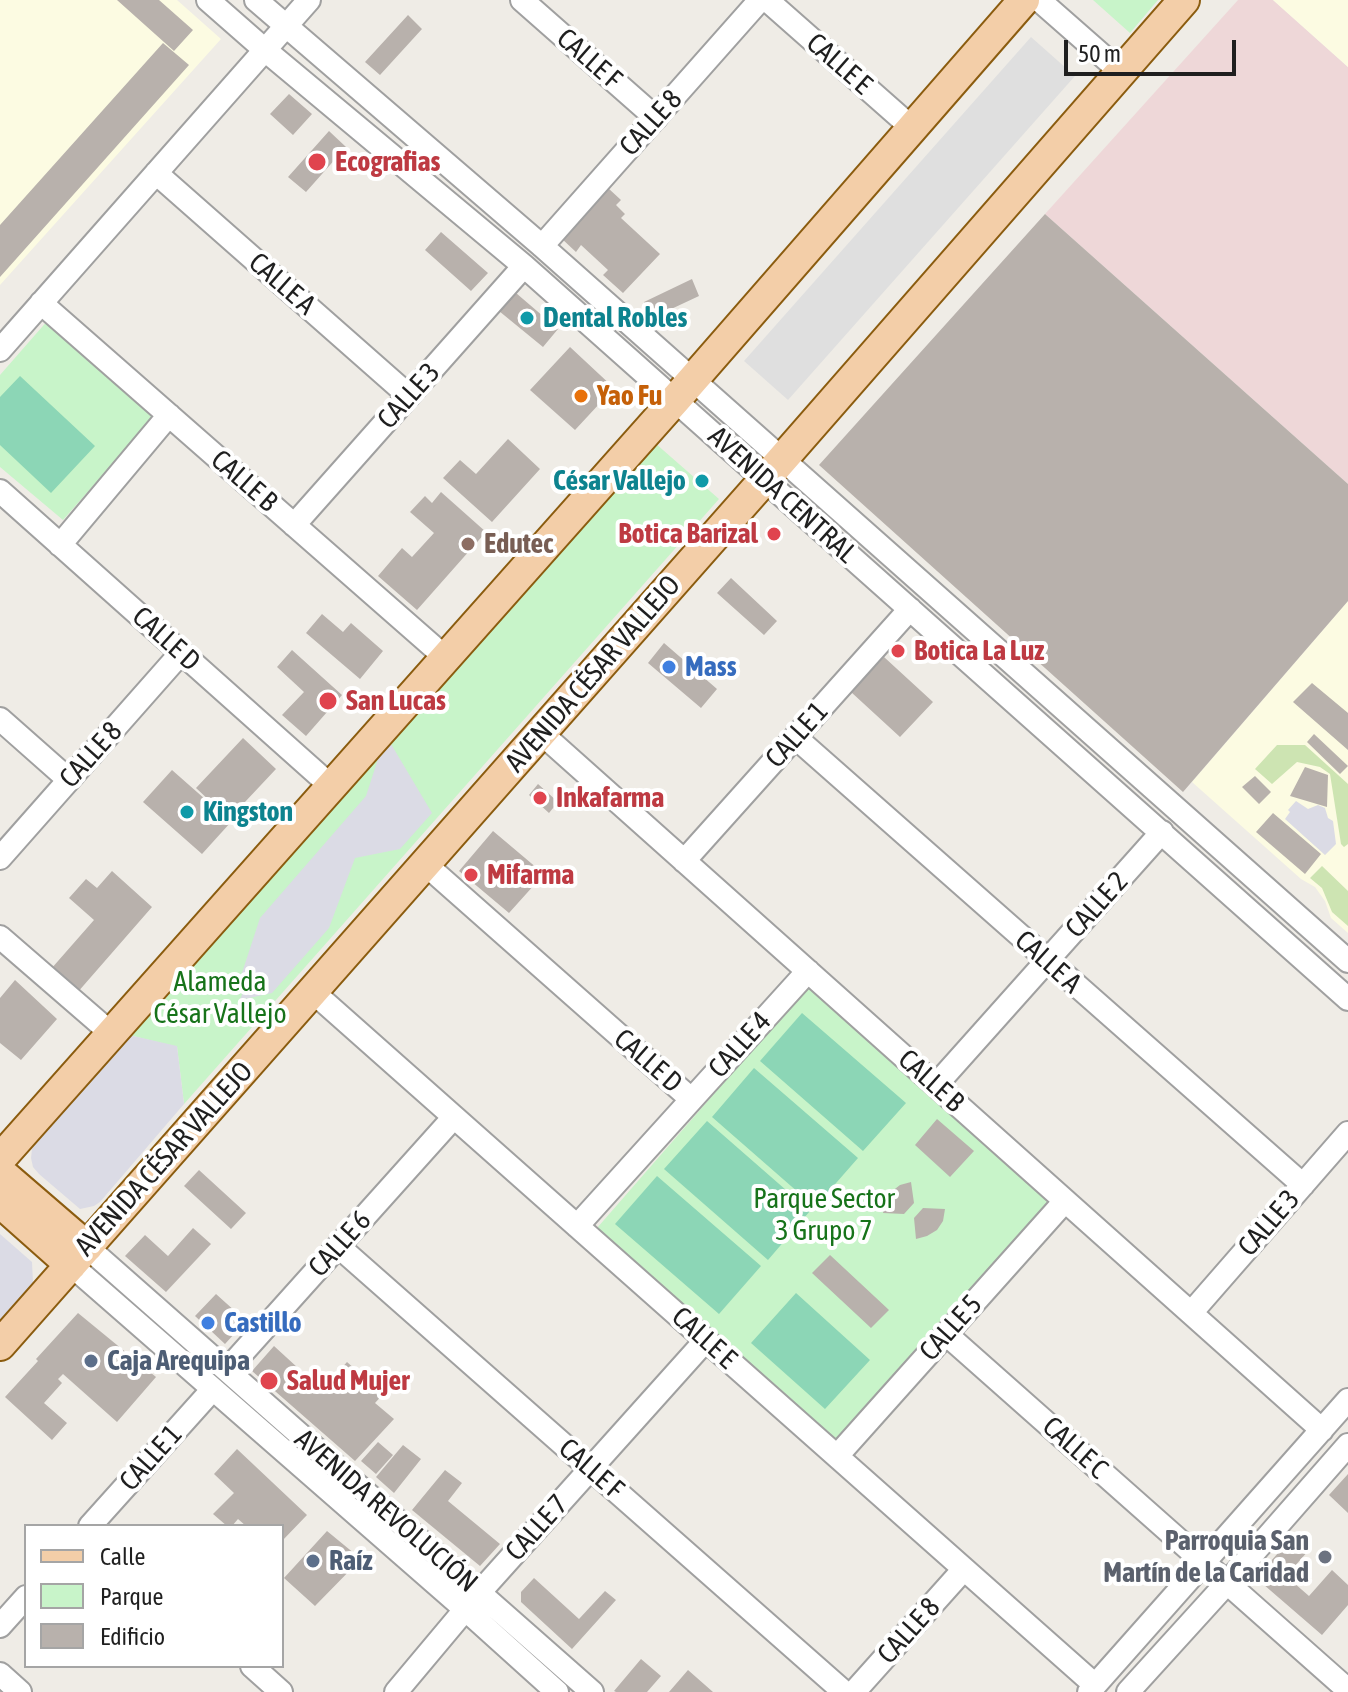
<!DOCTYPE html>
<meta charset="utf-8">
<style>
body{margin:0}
#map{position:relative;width:1348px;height:1692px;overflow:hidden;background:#efece6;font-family:"Asap Condensed",sans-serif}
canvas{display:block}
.legend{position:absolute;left:24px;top:1524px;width:260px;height:144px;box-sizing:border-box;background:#fff;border:2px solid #a5a5a5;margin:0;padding:10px 14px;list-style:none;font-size:24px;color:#1f1f1f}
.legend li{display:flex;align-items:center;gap:16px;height:40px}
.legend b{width:40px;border:2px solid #a5a5a5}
.scale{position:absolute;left:1064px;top:40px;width:172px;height:36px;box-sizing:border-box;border:4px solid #1f1f1f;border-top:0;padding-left:10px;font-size:24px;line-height:28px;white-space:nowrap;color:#1f1f1f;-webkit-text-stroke:6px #fff;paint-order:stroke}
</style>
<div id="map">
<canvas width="1348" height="1692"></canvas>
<ul class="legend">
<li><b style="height:10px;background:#f3cea8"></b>Calle</li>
<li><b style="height:22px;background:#c8f4c9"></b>Parque</li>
<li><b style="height:22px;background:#b8b1ac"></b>Edificio</li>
</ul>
<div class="scale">50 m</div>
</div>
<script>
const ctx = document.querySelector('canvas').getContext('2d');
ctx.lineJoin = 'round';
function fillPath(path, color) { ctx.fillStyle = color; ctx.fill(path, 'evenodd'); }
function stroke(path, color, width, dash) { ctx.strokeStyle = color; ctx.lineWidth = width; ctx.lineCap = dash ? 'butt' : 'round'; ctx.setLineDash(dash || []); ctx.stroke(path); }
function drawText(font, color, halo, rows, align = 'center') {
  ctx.font = font + ' "Asap Condensed",sans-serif'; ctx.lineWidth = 8; ctx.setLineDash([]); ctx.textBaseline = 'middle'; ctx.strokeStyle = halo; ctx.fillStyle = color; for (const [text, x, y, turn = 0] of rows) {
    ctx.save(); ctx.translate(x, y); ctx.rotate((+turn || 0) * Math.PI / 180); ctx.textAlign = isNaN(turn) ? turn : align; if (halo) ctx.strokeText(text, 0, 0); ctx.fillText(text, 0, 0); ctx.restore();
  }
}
fillPath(new Path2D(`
 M1238,0H1273L1348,67V484L1045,214Z`), '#eed7d8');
fillPath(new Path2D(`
 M0,0H177L221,39L0,285Z
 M1273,0H1348V67Z
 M1348,601V933L1331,918L1325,901L1315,887L1301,879L1192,782Z`), '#fcfbe2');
fillPath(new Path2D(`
 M1277,745H1305L1348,784V844L1344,847L1341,844L1330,774L1320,767L1297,762L1272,784L1255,769Z
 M1322,866L1348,891V926L1332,912L1322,888L1310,878Z`), '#cde4b2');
fillPath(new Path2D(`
 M1093,0H1158L1130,33Z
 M49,319L158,412L63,520L0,467V375Z
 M655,443L719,499L184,1104L177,1047L129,1035Z
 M808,986L1050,1202L836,1443L597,1228Z`), '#c8f4c9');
fillPath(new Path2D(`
 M20,376L95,446L51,493L0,445V397Z
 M802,1013L906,1103L863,1151L760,1061Z
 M754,1068L858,1158L815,1207L712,1117Z
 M707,1121L810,1211L768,1260L664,1169Z
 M657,1176L761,1266L719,1314L615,1224Z
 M796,1293L870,1360L825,1409L751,1343Z`), '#8cd6b6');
fillPath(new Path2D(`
 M1031,37L1075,76L788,400L744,361Z`), '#dfdfdf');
fillPath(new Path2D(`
 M391,744L432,813L400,849L355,858L329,928L272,993L240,1000L244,989L239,982L260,918L366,796L378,759Z
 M1296,801L1308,809L1318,805L1325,808L1328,818L1333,821L1336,844L1325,855L1285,819L1290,812L1288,810Z
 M129,1035L177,1046L184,1104L100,1202L94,1206L80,1209L39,1174L33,1167L31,1158L32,1149L37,1141Z
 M0,1234L32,1262L33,1283L0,1320Z`), '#dbdbe5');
fillPath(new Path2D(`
 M117,0H159L193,30L174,51Z
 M408,15L422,29L380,75L365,62Z
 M163,43L189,65L0,277V225Z
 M289,94L312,114L293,135L270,114Z
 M329,131L346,147L306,192L288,177Z
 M608,188L621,200L616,205L625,214L621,218L660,254L623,293L603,275L608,270L581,245L576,252L561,238Z
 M1045,214L1348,484V601L1183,792L819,465Z
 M441,232L488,273L471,291L425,250Z
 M692,279L699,296L652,318L644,302Z
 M516,293L558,329L543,347L499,311Z
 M570,347L614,388L575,430L530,390Z
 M508,439L540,469L492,522L443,478L460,460L476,474Z
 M441,492L486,532L417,610L378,576L402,548L412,557L434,533L410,512L425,496L432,503Z
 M731,578L777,621L764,635L717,593Z
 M322,614L343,632L351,623L383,651L360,679L306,633Z
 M664,643L717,689L701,708L648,663Z
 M292,650L342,695L306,736L282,715L304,692L277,667Z
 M884,657L933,702L900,737L851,692Z
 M1312,683L1348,713V750L1293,702Z
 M1314,734L1348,766L1340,774L1307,742Z
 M243,738L276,769L229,819L196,788Z
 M1305,767L1328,775L1327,807L1290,796Z
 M172,770L231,822L202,854L143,802Z
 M1255,776L1271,792L1259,804L1242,787Z
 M538,784L558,802L549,813L529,795Z
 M1273,813L1321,854L1305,874L1256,832Z
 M493,831L544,874L509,913L459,871Z
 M112,871L152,907L77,993L51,969L94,920L69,898L86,879L97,888Z
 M15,980L57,1019L21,1060L0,1043V998Z
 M937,1119L974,1151L950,1177L915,1145Z
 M199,1170L246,1213L231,1229L184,1186Z
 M911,1182L914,1203L904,1214L883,1213L885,1202L891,1192L900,1185Z
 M923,1208L945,1209L943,1221L937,1230L927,1236L916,1239L914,1218Z
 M193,1228L211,1244L166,1292L125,1256L145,1235L168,1256Z
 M830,1255L889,1310L871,1328L812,1273Z
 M216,1294L246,1321L225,1344L195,1316Z
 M78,1313L156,1377L117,1422L63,1374L58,1379L62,1383L44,1403L67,1423L52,1440L5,1397L38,1361L36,1359Z
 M274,1346L322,1390L347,1362L365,1378L368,1375L386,1391L375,1403L394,1419L355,1461L252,1371Z
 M378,1442L393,1455L376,1474L361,1461Z
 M403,1445L421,1459L394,1493L376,1477Z
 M237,1449L307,1515L282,1541V1526H246L238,1519L232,1526H227L213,1514L234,1493L214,1474Z
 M445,1470L462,1483L448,1501L500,1544L480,1566L412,1510Z
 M1348,1474V1513L1329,1495Z
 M327,1531L361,1559L315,1606L284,1578Z
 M1293,1536L1309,1550L1286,1576L1309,1596L1332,1570L1348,1585V1605L1322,1635L1256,1578Z
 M534,1578L579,1619L605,1591L616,1600L572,1649L521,1602V1592Z
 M641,1659L661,1676L647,1692H616L614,1691Z
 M688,1670L713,1692H669Z`), '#b8b1ac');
const minor = new Path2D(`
 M208,0L265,50L524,266L1348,999
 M256,0L542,246L1348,961
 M522,0L656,118
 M767,0L911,127
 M1039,0L1121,72
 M156,173L409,396
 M542,246L760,0
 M41,303L446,658
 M0,350L309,0
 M0,491L332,787
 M294,525L524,266
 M60,545L169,415
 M0,719L69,780
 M541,733L1322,1430
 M795,737L1303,1185
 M0,858L181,653
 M684,861L910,609
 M425,864L691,1099
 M0,937L112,1034
 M313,992L1095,1685
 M936,1085L1162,832
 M577,1226L808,971
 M338,1246L844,1692
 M87,1247L592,1692
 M71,1265L466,1610L557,1692
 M1191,1313L1348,1133
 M946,1334L1348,1690
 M227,1370L454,1117
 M837,1456L1065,1201
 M90,1526L213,1389
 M0,1626L26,1597
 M252,1666L281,1692
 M0,1674L20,1692
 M396,1692L479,1593L706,1340
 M854,1692L964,1569
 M1089,1692L1348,1400
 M1128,1692L1227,1583L1348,1445`);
const major = new Path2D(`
 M0,1159L675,400L1024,0
 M0,1172L87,1247
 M0,1202L71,1265
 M0,1345L765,479L1184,0`);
stroke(minor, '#a0a0a0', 26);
stroke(major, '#8b5c0f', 34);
stroke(minor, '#fff', 22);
stroke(major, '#f3cea8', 30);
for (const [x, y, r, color] of [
 [317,162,10,"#e0444e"],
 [527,318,8,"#0f9aa8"],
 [581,396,8,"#e8710a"],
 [702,481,8,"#0f9aa8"],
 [774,534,8,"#e0444e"],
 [468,544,8,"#8d6e63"],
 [898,651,8,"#e0444e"],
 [669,667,8,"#3f7fe0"],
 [328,701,10,"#e0444e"],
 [540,798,8,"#e0444e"],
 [187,812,8,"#0f9aa8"],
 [471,875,8,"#e0444e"],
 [208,1323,8,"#3f7fe0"],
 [91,1361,8,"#5c6f8a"],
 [269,1381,10,"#e0444e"],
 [1325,1557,8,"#6b7280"],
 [313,1561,8,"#5c6f8a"]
]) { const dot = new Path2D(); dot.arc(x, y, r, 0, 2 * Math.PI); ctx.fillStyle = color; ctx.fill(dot); stroke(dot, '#fff', 3); }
drawText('28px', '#1f1f1f', '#fff', [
 ["CALLE F",589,59,41],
 ["CALLE E",839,64,41],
 ["CALLE 8",651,123,-48],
 ["CALLE A",282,284,41],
 ["CALLE 3",409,396,-48],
 ["CALLE B",244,481,41],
 ["AVENIDA CENTRAL",782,495,42],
 ["CALLE D",166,639,42],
 ["AVENIDA CÉSAR VALLEJO",593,674,-49],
 ["CALLE 1",797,735,-48],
 ["CALLE 8",91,755,-48],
 ["CALLE 2",1097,905,-48],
 ["CALLE A",1048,962,42],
 ["CALLE 4",740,1045,-48],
 ["CALLE D",648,1061,41],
 ["CALLE B",931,1081,42],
 ["AVENIDA CÉSAR VALLEJO",164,1159,-48],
 ["CALLE 3",1269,1223,-49],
 ["CALLE 6",340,1244,-48],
 ["CALLE 5",951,1328,-48],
 ["CALLE E",704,1338,42],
 ["CALLE C",1075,1448,42],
 ["CALLE 1",151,1458,-48],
 ["CALLE F",591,1469,41],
 ["AVENIDA REVOLUCIÓN",386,1511,41],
 ["CALLE 7",537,1528,-48],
 ["CALLE 8",909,1631,-48]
]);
drawText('bold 28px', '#be3a42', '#fff', [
 ["Ecografias",335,162],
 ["Botica Barizal",758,534,"right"],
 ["Botica La Luz",914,651],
 ["San Lucas",346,701],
 ["Inkafarma",556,798],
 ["Mifarma",487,875],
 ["Salud Mujer",287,1381]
], 'left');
drawText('bold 28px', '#0d838f', '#fff', [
 ["Dental Robles",543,318],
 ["César Vallejo",686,481,"right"],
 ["Kingston",203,812]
], 'left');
drawText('bold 28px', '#c56008', '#fff', [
 ["Yao Fu",597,396]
], 'left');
drawText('bold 28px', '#785e54', '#fff', [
 ["Edutec",484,544]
], 'left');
drawText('bold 28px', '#366cbe', '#fff', [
 ["Mass",685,667],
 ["Castillo",224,1323]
], 'left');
drawText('28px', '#17731a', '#fff', [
 ["Alameda",220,982],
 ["César Vallejo",220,1014],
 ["Parque Sector",824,1199],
 ["3 Grupo 7",824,1231]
]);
drawText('bold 28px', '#4e5e75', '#fff', [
 ["Caja Arequipa",107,1361],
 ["Raíz",329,1561]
], 'left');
drawText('bold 28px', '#5b616d', '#fff', [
 ["Parroquia San",1309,1541],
 ["Martín de la Caridad",1309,1573]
], 'right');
</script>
